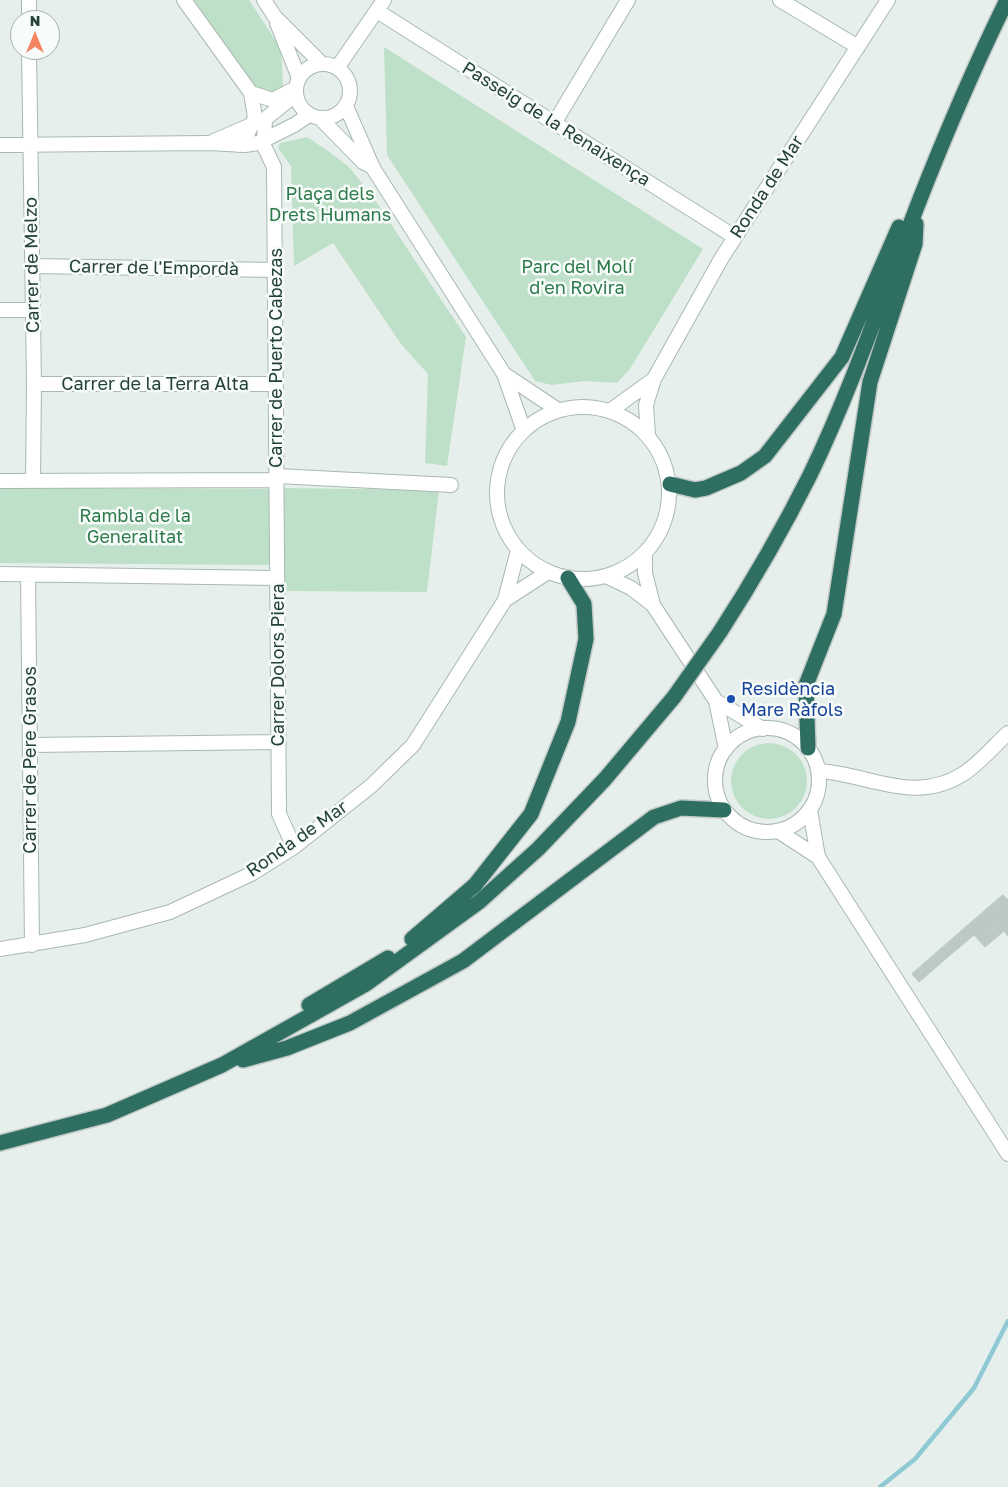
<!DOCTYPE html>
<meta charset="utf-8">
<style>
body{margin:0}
#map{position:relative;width:1008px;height:1487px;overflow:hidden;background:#e6efeb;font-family:"Golos Text",sans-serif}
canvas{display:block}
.north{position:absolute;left:10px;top:10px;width:50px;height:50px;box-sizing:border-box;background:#f7fbf9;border:1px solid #a3b1ad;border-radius:50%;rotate:0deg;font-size:14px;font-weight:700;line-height:20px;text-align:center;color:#24423a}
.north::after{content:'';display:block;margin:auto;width:18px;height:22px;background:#f4845f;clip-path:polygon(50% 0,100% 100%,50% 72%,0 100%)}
</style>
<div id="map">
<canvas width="1008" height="1487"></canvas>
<div class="north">N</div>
</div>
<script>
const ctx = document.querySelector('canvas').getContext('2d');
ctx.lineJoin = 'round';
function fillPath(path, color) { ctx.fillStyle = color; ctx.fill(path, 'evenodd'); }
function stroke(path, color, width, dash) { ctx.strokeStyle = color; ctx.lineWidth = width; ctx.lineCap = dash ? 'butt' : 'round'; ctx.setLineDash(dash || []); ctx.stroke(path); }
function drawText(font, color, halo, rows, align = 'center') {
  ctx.font = font + ' "Golos Text",sans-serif'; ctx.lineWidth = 5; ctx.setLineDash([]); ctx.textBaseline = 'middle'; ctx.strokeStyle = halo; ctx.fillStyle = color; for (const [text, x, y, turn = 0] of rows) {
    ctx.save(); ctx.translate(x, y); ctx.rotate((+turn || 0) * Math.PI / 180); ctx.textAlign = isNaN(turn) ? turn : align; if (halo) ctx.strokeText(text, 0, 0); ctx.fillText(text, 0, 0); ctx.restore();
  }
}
fillPath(new Path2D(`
 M191,0H249L281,49L283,86L269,96L250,86Z
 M384,47L703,249L630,369L617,383L585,381L551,385L535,381L387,155Z
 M307,137L328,151L349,167L373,197L466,337L447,466L425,463L428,374L401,344L333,243L294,266L291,166L278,148L280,143Z
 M0,488L270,489L271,565L0,563Z
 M281,488L439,490L427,592L283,591Z
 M731 781a38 38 0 1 1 76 0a38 38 0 1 1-76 0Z`), '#bfe0c8');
stroke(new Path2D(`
 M880,1487L915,1459L974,1388L1008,1321`), '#8ec9d4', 4.5);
const building = new Path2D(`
 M1003,895L1008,900V905L974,935L967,926Z
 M1008,905V936L1004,931L985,947L974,935Z
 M967,926L974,935L949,956L942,948Z
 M942,948L949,956L919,982L912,974Z`);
fillPath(building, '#bbcac4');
stroke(building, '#b8c9c2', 1);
const minor = new Path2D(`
 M29,0V20
 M184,0L251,93L255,118L247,135L238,145
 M264,0L275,17L322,64
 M780,0L858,47
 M377,11L735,237
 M277,23L299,78
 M29,50L34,384L33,480
 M296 91a27 27 0 1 1 54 0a27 27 0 1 1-54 0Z
 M337,68L384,0
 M251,93L273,100L290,91
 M346,106L373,168L504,374L523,428
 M265,119L264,146L274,167L279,814L294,847
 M321,119L363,162L373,167
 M555,122L628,0
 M214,141L265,119L295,95
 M0,145L209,143L245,145L258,143L294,125L309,115
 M32,266L275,270
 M0,310H33
 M504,374L558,410
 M34,384H276
 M497 493a86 86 0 1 1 172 0a86 86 0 1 1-172 0Z
 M610,411L654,379
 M648,435L646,405L654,379L721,259L888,0
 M277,476L451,485
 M0,481L277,480
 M645,553V573L653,605L716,701L726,749
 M0,574L277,578
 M28,575L32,945
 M608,577L631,588L653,605
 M505,600L548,572
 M716,701L763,729
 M715 780a52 52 0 1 1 104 0a52 52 0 1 1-104 0Z
 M30,745L279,742
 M819,771C869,774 914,805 963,774C979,764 994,746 1008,733
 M810,810L818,857L1008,1154
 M778,831L818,857
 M0,949L85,935L170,912L251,874L294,847L371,786L413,745L505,600L517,554`);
const highway = new Path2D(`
 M670,484L695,490L706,488L741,473L765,456L842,357L899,227
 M720,632C753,581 783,529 810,475C852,388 883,295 918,204C945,135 974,67 1007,0
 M808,748L806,685L834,614L870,382L915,244L916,224
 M412,939L475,885L531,814L568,722L586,639L584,604L568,578
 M309,1005L388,958
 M243,1060L287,1048L350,1023L463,961L654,817L681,808L724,810
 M0,1143L107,1115L222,1065L366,984L479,902L538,849L605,779L674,697`);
stroke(minor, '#a8b8b2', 16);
stroke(highway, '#c2cac8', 18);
stroke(minor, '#fff', 14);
stroke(highway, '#2f6f62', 15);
const highwayBridge = new Path2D(`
 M674,697L720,632`);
stroke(highwayBridge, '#c2cac8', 18, []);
stroke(highwayBridge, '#2f6f62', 15);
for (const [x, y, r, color] of [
 [731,699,5,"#1a4fb4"]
]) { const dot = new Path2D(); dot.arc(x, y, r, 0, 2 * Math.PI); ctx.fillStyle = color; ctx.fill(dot); stroke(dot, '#f7fbf9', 2); }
drawText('18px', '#24423a', '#f7fbf9', [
 ["Passeig de la Renaixença",556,124,32],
 ["Ronda de Mar",767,187,-57],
 ["Carrer de Melzo",32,265,-91],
 ["Carrer de l'Empordà",154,268,1],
 ["Carrer de Puerto Cabezas",276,358,-90],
 ["Carrer de la Terra Alta",155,384],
 ["Carrer Dolors Piera",278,665,-90],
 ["Carrer de Pere Grasos",30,760,-90],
 ["Ronda de Mar",297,839,-35]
]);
drawText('18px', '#2d7a4b', '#f7fbf9', [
 ["Plaça dels",330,194],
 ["Drets Humans",330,215],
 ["Parc del Molí",577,267],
 ["d'en Rovira",577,288],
 ["Rambla de la",135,516],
 ["Generalitat",135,537]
]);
drawText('18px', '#164399', '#f7fbf9', [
 ["Residència",741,689],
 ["Mare Ràfols",741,710]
], 'left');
</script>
